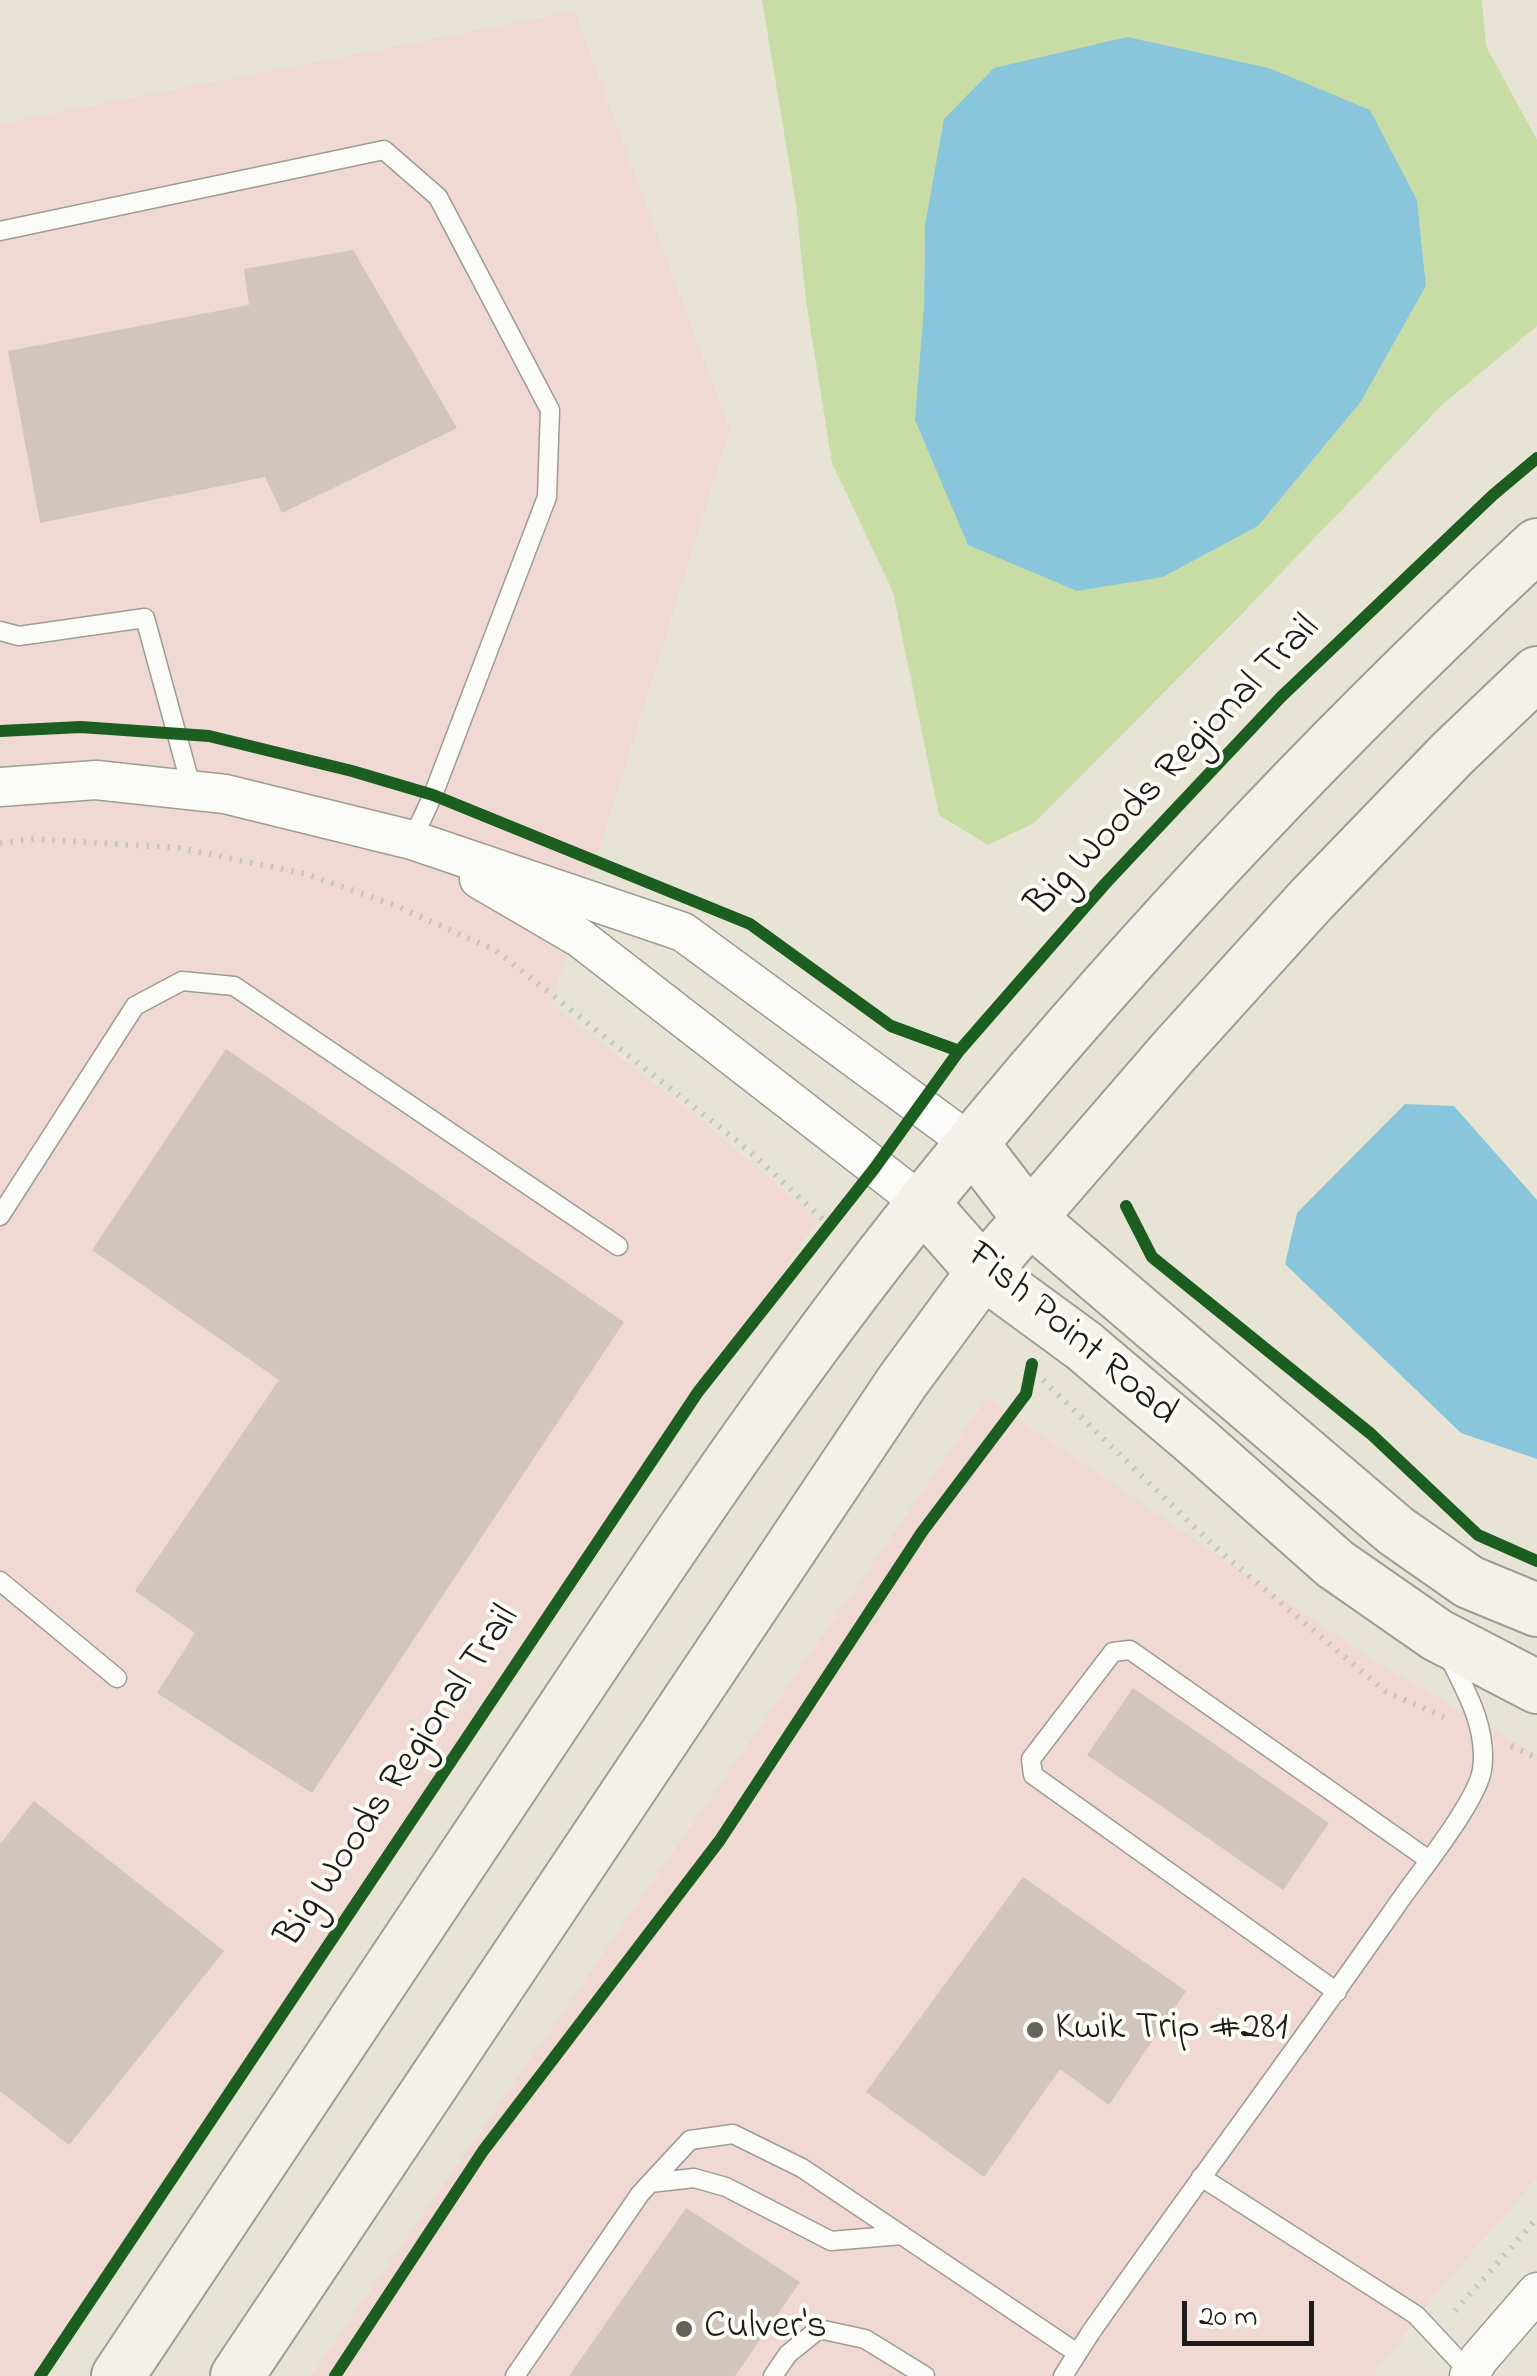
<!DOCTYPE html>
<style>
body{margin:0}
#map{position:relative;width:1537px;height:2376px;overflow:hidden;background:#e7e4d5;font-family:"Indie Flower",sans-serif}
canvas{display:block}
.scale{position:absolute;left:1182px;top:2301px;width:132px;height:45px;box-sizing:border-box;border:5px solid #1c1c1c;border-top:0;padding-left:12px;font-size:30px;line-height:35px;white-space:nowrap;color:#1c1c1c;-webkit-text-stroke:8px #fdfcf7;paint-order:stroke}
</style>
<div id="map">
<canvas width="1537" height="2376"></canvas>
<div class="scale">20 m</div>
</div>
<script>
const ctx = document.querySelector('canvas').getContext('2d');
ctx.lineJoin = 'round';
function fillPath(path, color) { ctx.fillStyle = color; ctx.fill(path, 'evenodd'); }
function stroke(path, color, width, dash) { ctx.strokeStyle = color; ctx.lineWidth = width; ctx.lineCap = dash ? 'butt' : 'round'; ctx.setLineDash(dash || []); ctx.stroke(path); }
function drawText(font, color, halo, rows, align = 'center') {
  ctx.font = font + ' "Indie Flower",sans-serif'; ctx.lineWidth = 8; ctx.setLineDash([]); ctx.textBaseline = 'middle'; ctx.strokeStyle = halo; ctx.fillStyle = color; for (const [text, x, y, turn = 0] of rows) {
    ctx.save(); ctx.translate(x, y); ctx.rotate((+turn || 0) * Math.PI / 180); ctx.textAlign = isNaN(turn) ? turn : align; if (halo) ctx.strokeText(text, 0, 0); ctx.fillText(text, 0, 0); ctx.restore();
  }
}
fillPath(new Path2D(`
 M574,11L730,429L551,1004L699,1118L818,1219L43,2376H0V124Z
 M987,1398L1371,1659L1537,1755V2178L1438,2291L1373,2376H311Z`), '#f0d9d2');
fillPath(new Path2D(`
 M762,0H1482L1486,46L1537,140V326L1443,404L1237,619L1034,823L988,845L939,815L893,592L832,463L806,301L796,204ZM1417,200L1426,286L1360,403L1258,526L1163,577L924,307L925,225Z`), '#c8dca6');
fillPath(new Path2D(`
 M1127,37L1269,68L1370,110L1417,200L1426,286L1360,403L1258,526L1163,577L1077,591L968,545L915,420L924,307L925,225L944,119L994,68Z
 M1405,1104L1454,1106L1537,1200V1459L1461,1433L1285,1264L1297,1213Z`), '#89c6db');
fillPath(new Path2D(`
 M353,250L457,428L282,513L265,477L40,523L8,351L249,305L244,269Z
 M226,1049L624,1322L312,1793L157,1693L195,1633L135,1591L279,1380L92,1250Z
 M1133,1688L1329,1823L1283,1890L1087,1755Z
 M34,1801L224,1951L69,2145L0,2091V1844Z
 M1023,1877L1186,1991L1109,2105L1060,2069L984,2177L866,2092Z
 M686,2208L800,2282L735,2376H569Z`), '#d2c5be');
const lane = new Path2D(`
 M0,231L384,150L438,197L550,410L547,497L433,795L412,840
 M0,631L19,636L145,618L192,790
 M0,1216L135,1006L182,981L234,986L618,1246
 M0,1581L117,1678
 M1337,1992L1033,1775L1031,1759L1113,1652L1130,1650L1429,1860
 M1201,2177L1416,2315L1470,2373
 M650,2183L694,2178L726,2187L831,2241L902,2235
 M515,2376L640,2194L690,2140L733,2134L802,2168L1077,2353
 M773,2376L788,2354L819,2329L865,2339L925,2376
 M1063,2376L1091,2332C1193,2187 1300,2045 1401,1899C1421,1871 1477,1801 1482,1770C1488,1728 1466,1691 1448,1655`);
const street = new Path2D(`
 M0,787L96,780L225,794L412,840L683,932L973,1145
 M479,879L580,938L923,1204
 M1469,2376L1479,2359L1537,2292`);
const secondary = new Path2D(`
 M973,1145L1029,1218L1396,1531L1469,1582L1537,1610
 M923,1204L983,1272L1084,1346L1196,1441L1335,1564L1437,1635L1537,1687
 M118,2376C256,2169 394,1962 533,1754C658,1567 782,1378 924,1202C1112,969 1318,749 1537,545
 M237,2376L902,1382L983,1272L1175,1050L1311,900L1453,753L1537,673`);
stroke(lane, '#9e9c94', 21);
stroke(street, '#9e9c94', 41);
stroke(secondary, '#9e9c94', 56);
stroke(new Path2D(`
 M0,843L34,839L180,848L306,874L394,905L495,950L747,1149L829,1225
 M1043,1380L1215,1547L1386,1692L1444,1717
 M1511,1746L1537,1758
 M1455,2311L1537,2218`), '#c6c5c2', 6, [2.5, 8]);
stroke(lane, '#fbfbf9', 18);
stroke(street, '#fbfbf9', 38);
stroke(secondary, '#f4f1ea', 52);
stroke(new Path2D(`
 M0,731L81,727L209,736L352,771L433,795L750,924L891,1026L959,1051
 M1126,1206L1152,1257L1371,1434L1478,1535L1537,1561
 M40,2376L698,1392L874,1169L959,1051L1105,884L1281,697L1493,495L1537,458
 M335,2376L483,2151L720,1840L922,1532L1026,1394L1032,1364`), '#1b5e20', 12);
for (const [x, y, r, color] of [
 [1035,2030,10,"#63625d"],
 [684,2329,10,"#63625d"]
]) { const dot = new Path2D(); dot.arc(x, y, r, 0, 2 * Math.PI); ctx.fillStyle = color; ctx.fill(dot); stroke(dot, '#fdfcf7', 4); }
drawText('40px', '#1c1c1c', '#fdfcf7', [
 ["Big Woods Regional Trail",1175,768,-46],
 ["Fish Point Road",1070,1336,40],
 ["Big Woods Regional Trail",400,1778,-56]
]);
drawText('40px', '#1c1c1c', '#fdfcf7', [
 ["Kwik Trip #281",1055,2030],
 ["Culver's",704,2329]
], 'left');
</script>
